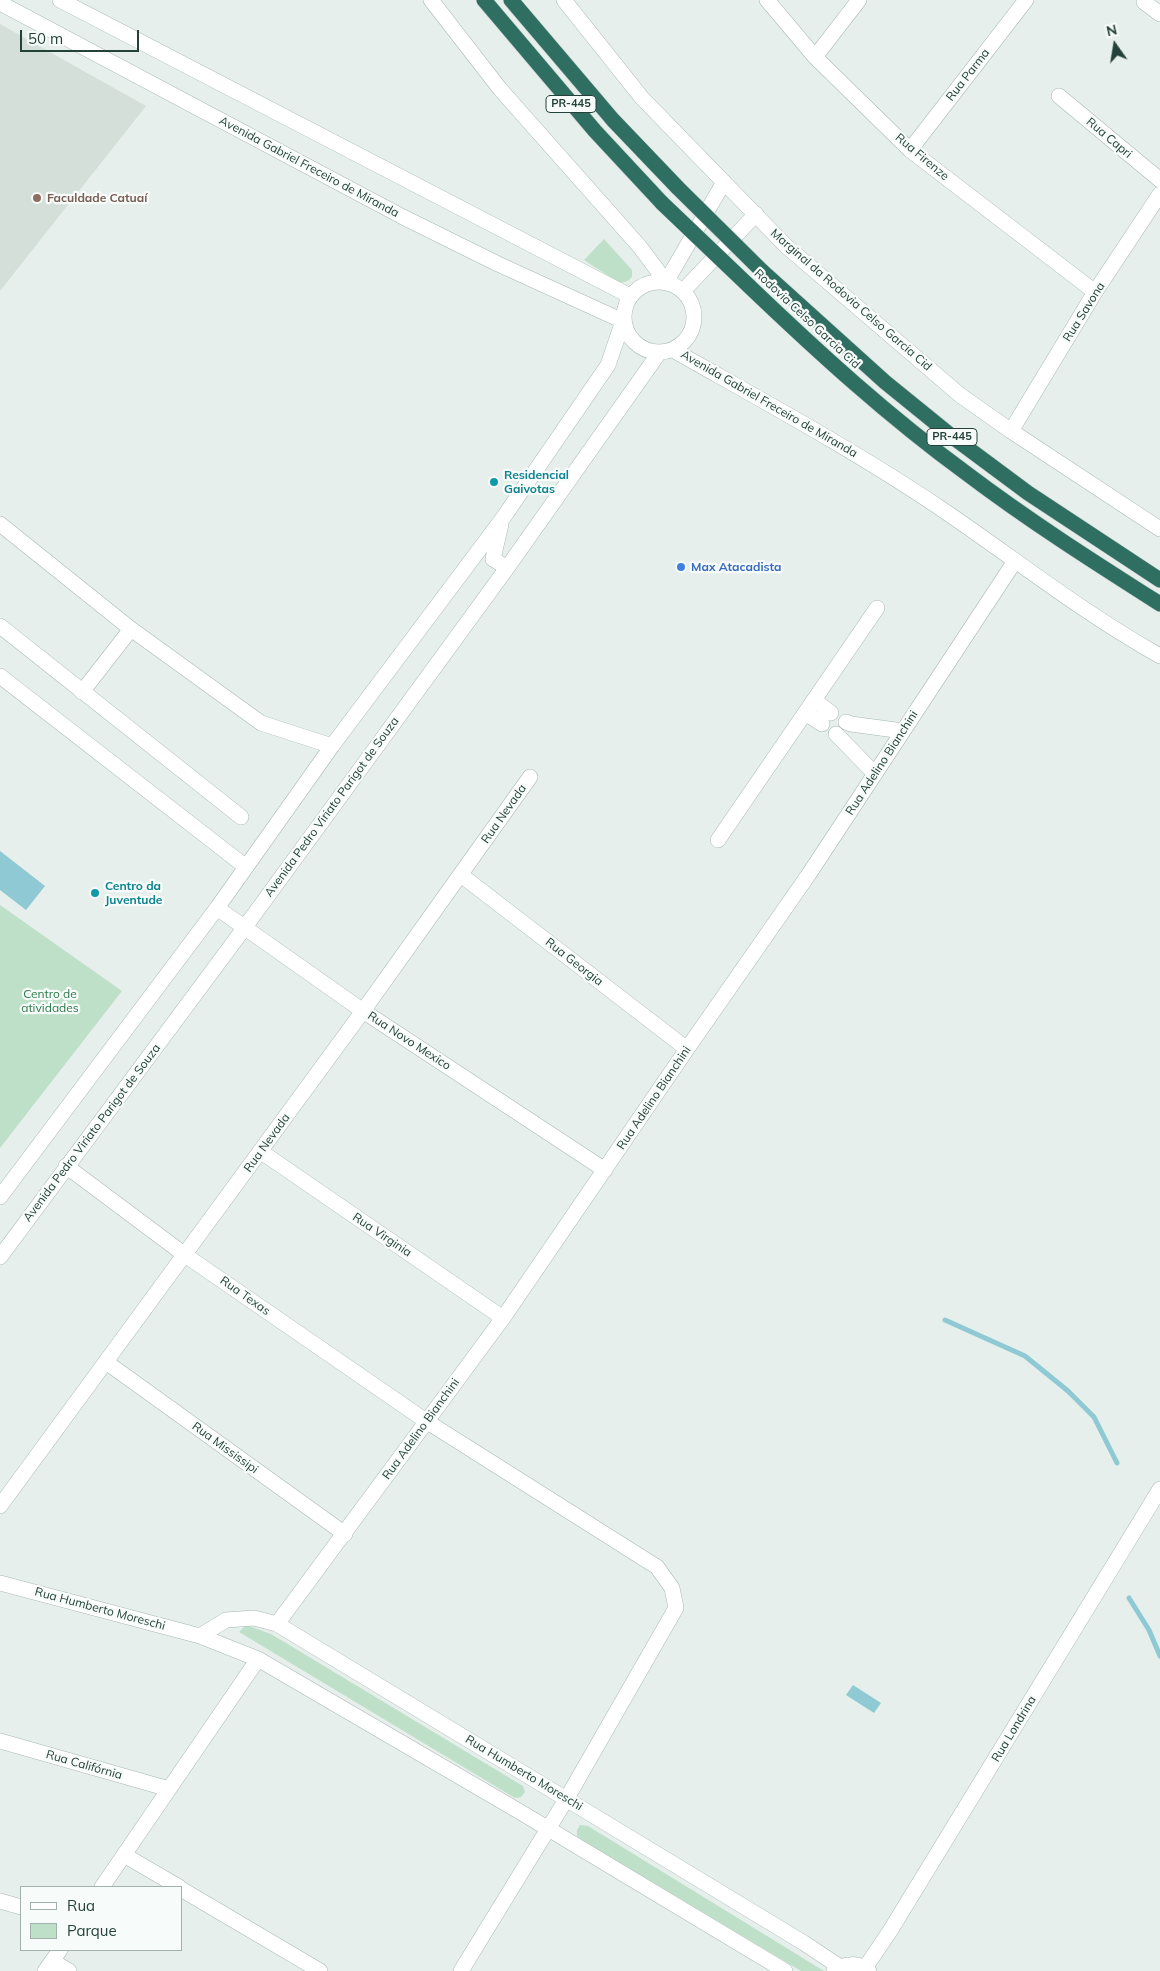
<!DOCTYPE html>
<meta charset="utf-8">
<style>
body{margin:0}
#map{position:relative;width:1160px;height:1971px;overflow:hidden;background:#e6efeb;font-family:Mulish,sans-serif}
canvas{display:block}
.legend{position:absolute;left:20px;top:1886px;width:162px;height:65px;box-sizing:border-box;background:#f7fbf9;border:1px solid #a3b1ad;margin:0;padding:6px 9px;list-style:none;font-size:15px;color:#24423a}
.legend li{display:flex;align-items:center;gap:10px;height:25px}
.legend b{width:25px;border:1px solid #a3b1ad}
.north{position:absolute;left:1090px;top:20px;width:50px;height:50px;-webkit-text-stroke:4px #f7fbf9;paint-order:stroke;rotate:347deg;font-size:14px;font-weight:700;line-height:20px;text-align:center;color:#24423a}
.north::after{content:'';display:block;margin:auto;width:18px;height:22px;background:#24423a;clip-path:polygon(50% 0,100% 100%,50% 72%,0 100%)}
.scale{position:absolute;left:20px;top:30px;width:119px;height:22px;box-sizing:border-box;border:2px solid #24423a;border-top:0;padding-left:6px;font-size:15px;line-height:18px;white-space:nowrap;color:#24423a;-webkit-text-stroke:4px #f7fbf9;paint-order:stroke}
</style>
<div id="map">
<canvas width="1160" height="1971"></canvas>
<ul class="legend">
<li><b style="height:6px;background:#fff"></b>Rua</li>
<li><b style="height:14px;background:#bfe0c8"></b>Parque</li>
</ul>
<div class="north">N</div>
<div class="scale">50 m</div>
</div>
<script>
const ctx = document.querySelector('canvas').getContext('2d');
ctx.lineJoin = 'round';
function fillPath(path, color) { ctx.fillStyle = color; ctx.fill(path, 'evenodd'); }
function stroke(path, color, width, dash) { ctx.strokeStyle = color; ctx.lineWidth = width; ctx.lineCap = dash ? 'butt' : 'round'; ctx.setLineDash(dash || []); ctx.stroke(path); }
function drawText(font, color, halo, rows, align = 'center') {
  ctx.font = font + ' Mulish,sans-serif'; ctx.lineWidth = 4.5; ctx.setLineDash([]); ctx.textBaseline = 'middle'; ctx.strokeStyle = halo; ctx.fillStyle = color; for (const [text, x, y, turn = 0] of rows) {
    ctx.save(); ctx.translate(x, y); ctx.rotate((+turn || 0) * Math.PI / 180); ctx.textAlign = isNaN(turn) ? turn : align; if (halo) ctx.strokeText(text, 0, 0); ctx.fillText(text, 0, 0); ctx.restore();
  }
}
fillPath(new Path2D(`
 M0,24L146,106L0,291Z`), '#d4dfda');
fillPath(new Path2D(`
 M604,239L632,270V277C627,282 624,283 618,282L584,260Z
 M0,905L122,991L0,1148Z
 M246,1625L271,1634L523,1786L525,1792L521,1797L515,1798L239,1632Z
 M580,1825L588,1826L824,1971H801L582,1840L577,1836V1830Z`), '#bfe0c8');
fillPath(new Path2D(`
 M0,851L45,886L26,910L0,890Z
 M853,1685L881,1703L874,1713L846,1695Z`), '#8ec9d4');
stroke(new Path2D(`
 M945,1320L1025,1356L1068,1391L1094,1417L1117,1463
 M1129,1598L1149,1630L1160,1656`), '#8ec9d4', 5);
const minor = new Path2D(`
 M60,0L630,296
 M431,0L500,89L640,247L666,282L724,182
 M564,0L642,98L786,246L960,395L1011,431L1160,529
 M767,0L815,57L910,150L1095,292
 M1144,2L1160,14
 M0,3L403,217L498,264L623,321L608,365L503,518L332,746L217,908L0,1197
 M815,57L859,0
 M1059,96L1160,180
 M910,150L1026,0
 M624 317a35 35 0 1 1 70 0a35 35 0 1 1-70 0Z
 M683,291L756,214
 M673,350C763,401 854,450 940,508C1014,558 1083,613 1160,656
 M1011,431L1095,292L1160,194
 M0,524L131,629L261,723L332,746
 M501,524L493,559L507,568
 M0,626L241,817
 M0,676L246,867
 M82,692L131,629
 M814,700L831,713
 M805,713L822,724
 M846,722L851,724L903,731
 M836,734L875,774
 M718,840L877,608
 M461,875L687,1049
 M217,908L363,1011L605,1170
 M260,1151L503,1318
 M66,1166L185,1255L426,1421L657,1567L672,1588L676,1608L567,1798L461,1971
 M0,1257L245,927L507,568L659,353
 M106,1362L345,1534
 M0,1506L363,1011L530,777
 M0,1583L200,1636L258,1659L522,1813L785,1971
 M277,1624L503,1318L687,1049L809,874L1015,561
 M200,1636L226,1620L254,1618L277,1624L804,1943L840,1967
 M0,1741L169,1789
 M124,1855L179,1887
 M102,1887L258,1659
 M181,1889L320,1971
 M0,1901L21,1907
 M52,1961L69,1971
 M865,1968L890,1931L1160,1489
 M45,1971L60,1950
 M834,1971C845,1963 858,1962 869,1971`);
const highway = new Path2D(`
 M484,0L595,131L662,203
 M511,0L613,120L678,188
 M762,271L885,382L954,438L1028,493L1160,580
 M749,286C818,352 888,416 966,473C1028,520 1094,562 1160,604`);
stroke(minor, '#a8b8b2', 16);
stroke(highway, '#c2cac8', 16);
stroke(minor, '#fff', 15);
stroke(highway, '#2f6f62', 15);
const highwayBridge = new Path2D(`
 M678,188L762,271
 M662,203L749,286`);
stroke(highwayBridge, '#c2cac8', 16, []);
stroke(highwayBridge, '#2f6f62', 15);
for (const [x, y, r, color] of [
 [37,198,5,"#8d6e63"],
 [494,482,5,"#0f9aa8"],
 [681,567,5,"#3f7fe0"],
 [95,893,5,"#0f9aa8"]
]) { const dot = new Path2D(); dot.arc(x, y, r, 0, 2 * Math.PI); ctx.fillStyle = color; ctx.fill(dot); stroke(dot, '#f7fbf9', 2); }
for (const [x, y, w] of [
 [571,104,50],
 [952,437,50]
]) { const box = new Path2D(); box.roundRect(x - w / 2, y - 8.5, w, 17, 4); ctx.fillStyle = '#f7fbf9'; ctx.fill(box); stroke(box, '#24423a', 1); }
drawText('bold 11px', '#24423a', null, [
 ["PR-445",571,104],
 ["PR-445",952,437]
]);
drawText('12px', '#24423a', '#f7fbf9', [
 ["Rua Parma",968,75,-52],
 ["Rua Capri",1109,138,40],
 ["Rua Firenze",922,157,40],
 ["Avenida Gabriel Freceiro de Miranda",309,167,28],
 ["Marginal da Rodovia Celso Garcia Cid",851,300,41],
 ["Rua Savona",1084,312,-58],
 ["Rodovia Celso Garcia Cid",807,319,43],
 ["Avenida Gabriel Freceiro de Miranda",769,404,30],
 ["Rua Adelino Bianchini",882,763,-57],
 ["Avenida Pedro Viriato Parigot de Souza",332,807,-54],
 ["Rua Nevada",504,814,-55],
 ["Rua Georgia",574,962,38],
 ["Rua Novo Mexico",409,1041,33],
 ["Rua Adelino Bianchini",654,1098,-56],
 ["Avenida Pedro Viriato Parigot de Souza",92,1133,-53],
 ["Rua Nevada",267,1143,-54],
 ["Rua Virginia",382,1235,34],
 ["Rua Texas",245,1296,35],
 ["Rua Adelino Bianchini",421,1429,-54],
 ["Rua Mississipi",225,1448,36],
 ["Rua Humberto Moreschi",100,1609,15],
 ["Rua Londrina",1014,1729,-59],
 ["Rua Califórnia",84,1765,16],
 ["Rua Humberto Moreschi",524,1773,31]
]);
drawText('bold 12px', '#785e54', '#f7fbf9', [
 ["Faculdade Catuaí",47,198]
], 'left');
drawText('bold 12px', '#0d838f', '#f7fbf9', [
 ["Residencial",504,475],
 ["Gaivotas",504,489],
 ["Centro da",105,886],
 ["Juventude",105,900]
], 'left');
drawText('bold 12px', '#366cbe', '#f7fbf9', [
 ["Max Atacadista",691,567]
], 'left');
drawText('12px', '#2d7a4b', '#f7fbf9', [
 ["Centro de",50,994],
 ["atividades",50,1008]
]);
</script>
